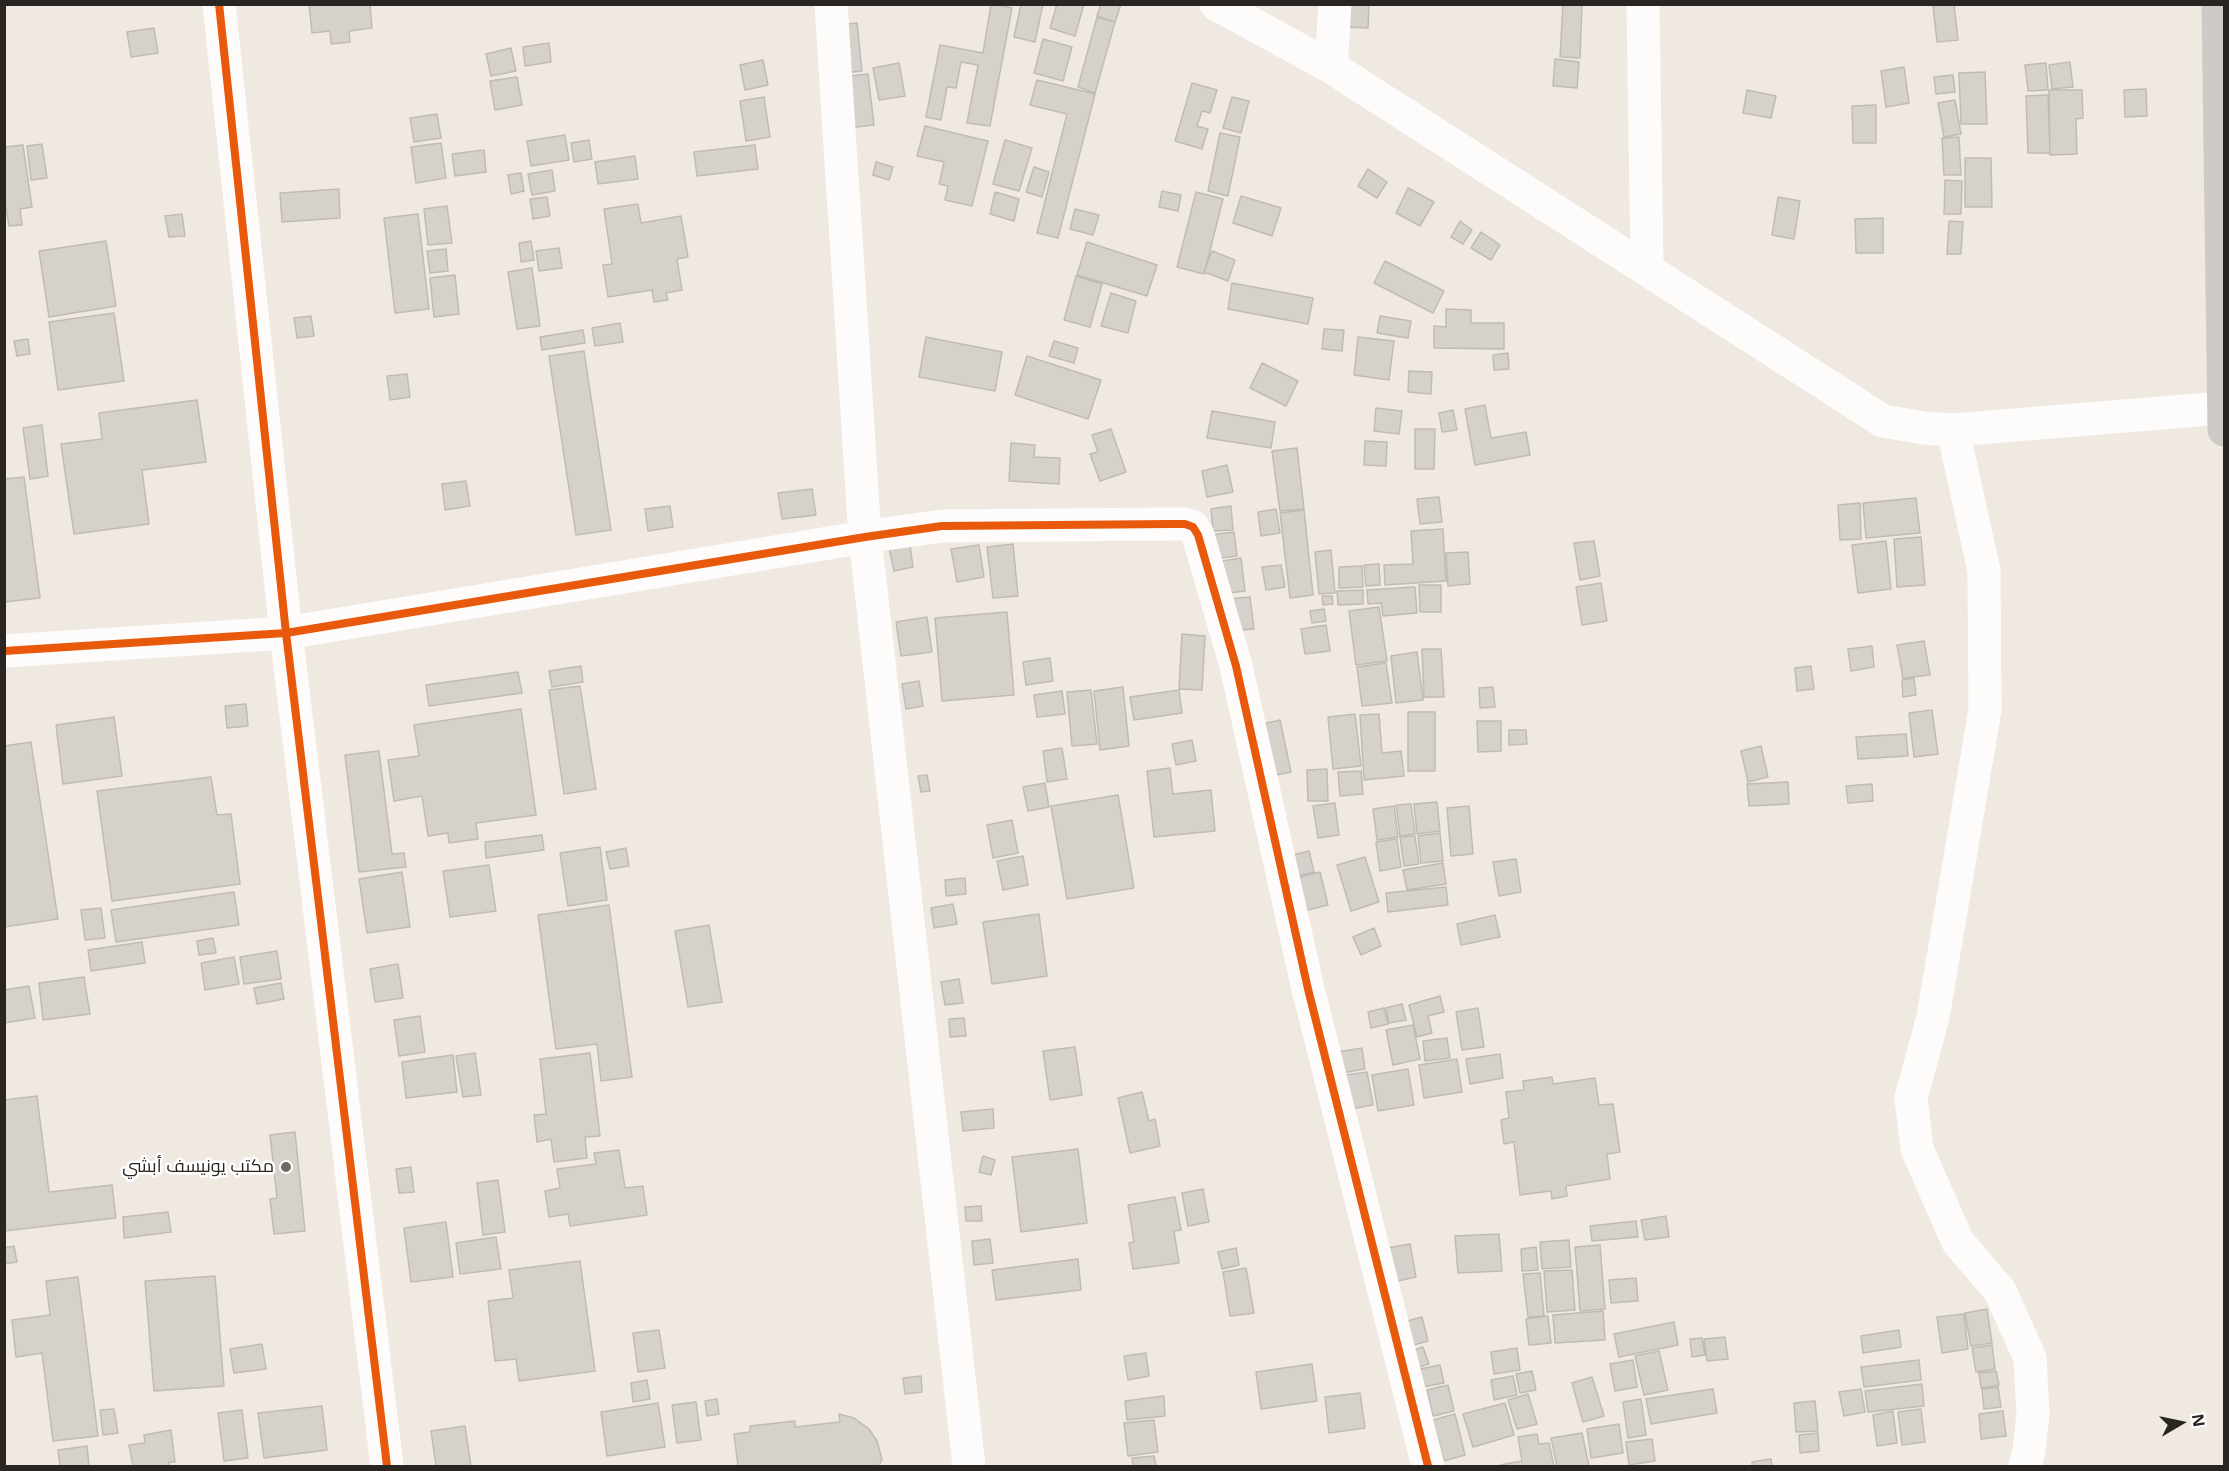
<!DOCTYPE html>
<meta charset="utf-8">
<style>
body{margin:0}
#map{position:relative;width:2229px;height:1471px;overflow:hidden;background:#f0e9e2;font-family:"Open Sans",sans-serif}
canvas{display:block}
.frame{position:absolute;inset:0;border:6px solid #2a2521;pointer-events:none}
.north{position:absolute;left:2151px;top:1393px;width:60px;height:60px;-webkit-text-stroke:4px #fff;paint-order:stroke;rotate:81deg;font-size:16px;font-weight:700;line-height:24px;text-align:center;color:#2a2521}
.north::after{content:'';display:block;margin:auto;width:21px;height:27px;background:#2a2521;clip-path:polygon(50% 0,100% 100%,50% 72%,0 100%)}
</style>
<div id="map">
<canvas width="2229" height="1471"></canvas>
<div class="frame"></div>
<div class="north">N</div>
</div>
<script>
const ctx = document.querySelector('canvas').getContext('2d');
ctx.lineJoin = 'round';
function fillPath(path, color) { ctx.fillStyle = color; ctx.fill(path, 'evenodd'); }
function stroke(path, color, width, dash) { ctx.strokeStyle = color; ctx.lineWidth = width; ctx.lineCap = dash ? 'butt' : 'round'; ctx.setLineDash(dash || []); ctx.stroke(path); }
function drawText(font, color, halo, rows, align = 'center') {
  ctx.font = font + ' "Open Sans",Cairo,sans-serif'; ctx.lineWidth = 5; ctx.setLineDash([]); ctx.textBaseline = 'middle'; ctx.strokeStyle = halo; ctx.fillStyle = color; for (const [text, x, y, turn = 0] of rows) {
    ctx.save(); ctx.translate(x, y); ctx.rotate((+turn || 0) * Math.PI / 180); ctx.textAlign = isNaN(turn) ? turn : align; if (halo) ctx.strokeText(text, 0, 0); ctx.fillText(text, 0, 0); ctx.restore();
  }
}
const building = new Path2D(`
 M309,4H370L372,28L349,31L350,42L331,44L330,31L312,33Z
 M991,4L1012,8L990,126L967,123L978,65L961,62L956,88L947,87L941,120L926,117L940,45L983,53Z
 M1021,4H1043L1035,42L1014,37Z
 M1057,4H1084L1075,36L1050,28Z
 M1101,4H1121L1115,22L1097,16Z
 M1347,4H1369L1368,28L1346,27Z
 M1563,4H1582L1580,58L1560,57Z
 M1954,4L1958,40L1937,42L1933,6Z
 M1097,17L1115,22L1095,93L1078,87Z
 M857,23L862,71L832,74L827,26Z
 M154,28L158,53L131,57L127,32Z
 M1043,39L1072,47L1063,81L1034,73Z
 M549,43L551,62L525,66L523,47Z
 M511,48L516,71L491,76L486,54Z
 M1555,59L1579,62L1577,88L1553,86Z
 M763,60L768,85L745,90L740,65Z
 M2070,62L2073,87L2052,89L2049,65Z
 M899,63L905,96L879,100L873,68Z
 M2046,63L2048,90L2028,91L2025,65Z
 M1904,67L1909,103L1886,107L1881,71Z
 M1985,72L1987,124H1961L1959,73Z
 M868,74L874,125L838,129L832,78Z
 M1953,75L1955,92L1936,94L1934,77Z
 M517,77L522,105L495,110L490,81Z
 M1037,80L1095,94L1058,238L1037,233L1067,114L1030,105Z
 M1192,83L1217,90L1210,113L1202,111L1197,126L1208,129L1202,149L1175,141Z
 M2146,89L2147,116L2125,117L2124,90Z
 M1747,90L1776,96L1771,118L1743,113Z
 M2049,90H2082L2083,118L2076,119L2077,154L2050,155Z
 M2048,95L2050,153H2028L2026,96Z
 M764,97L770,137L746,141L740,101Z
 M1232,97L1249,101L1241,133L1223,128Z
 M1955,100L1961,134L1944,137L1938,103Z
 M1876,105V143H1853L1852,106Z
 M437,114L441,138L414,142L410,118Z
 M925,126L988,141L972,206L945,200L948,186L939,184L944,162L917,156Z
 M1220,133L1240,137L1228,196L1208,191Z
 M565,135L569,160L531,166L527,141Z
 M1959,137L1961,175H1944L1942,138Z
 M589,140L592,159L574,162L571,143Z
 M1005,140L1032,148L1019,191L993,184Z
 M441,143L446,178L416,183L411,147Z
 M42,144L47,178L31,180L27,146Z
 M23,145L32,207L20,209L22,225L9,226L4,196V147Z
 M755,145L758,169L697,176L694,152Z
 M484,150L486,172L455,176L452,154Z
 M635,156L638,179L598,184L595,162Z
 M1965,158H1991L1992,207H1965Z
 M876,162L893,167L889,180L873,175Z
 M1034,167L1049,172L1042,197L1026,192Z
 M1368,169L1387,182L1377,198L1358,186Z
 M552,170L555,191L532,195L528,174Z
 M521,173L524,191L511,194L508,175Z
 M1945,180L1962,181L1961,214H1944Z
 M1408,188L1434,202L1420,226L1396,213Z
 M339,189L340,218L282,222L280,193Z
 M1162,191L1181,195L1178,211L1159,207Z
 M995,192L1019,199L1014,221L990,214Z
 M1196,192L1223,199L1204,274L1177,267Z
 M1241,196L1281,208L1272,236L1233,223Z
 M547,197L550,216L533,219L530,199Z
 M1778,197L1800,201L1794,239L1772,235Z
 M638,204L641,223L681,216L688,257L677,259L682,290L666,293L668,300L654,302L652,290L608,297L603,265L612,264L604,209Z
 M447,206L452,243L428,245L424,209Z
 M1075,209L1099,215L1093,235L1070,229Z
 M182,214L185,236L169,237L165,216Z
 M418,214L429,309L395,313L384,218Z
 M1883,218V253H1856L1855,219Z
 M1460,221L1472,230L1463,244L1451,237Z
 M1949,221L1963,222L1961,254H1947Z
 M1481,232L1500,245L1491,260L1471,248Z
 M106,241L116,306L49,317L39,251Z
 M531,241L534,260L521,262L519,243Z
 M1087,242L1157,265L1147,296L1077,275Z
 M559,248L562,268L539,271L536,251Z
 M446,249L448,271L430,273L427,251Z
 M1212,251L1235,260L1228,281L1204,272Z
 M1385,261L1444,291L1433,313L1374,283Z
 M532,268L540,326L517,329L508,272Z
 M455,275L459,314L434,317L430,278Z
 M1076,276L1102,284L1090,327L1064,320Z
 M1232,283L1313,298L1308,324L1228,309Z
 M1111,293L1136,301L1128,333L1101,326Z
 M1446,309L1471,310V323H1504V349L1434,348V326L1446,327Z
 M114,313L124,381L58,390L49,322Z
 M311,316L314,336L297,338L294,318Z
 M1380,316L1411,321L1408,338L1377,333Z
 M620,323L623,342L595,346L592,328Z
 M1324,329L1344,330L1342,351L1322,349Z
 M583,330L585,343L542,350L540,337Z
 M926,337L1002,352L995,391L919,377Z
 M1358,337L1394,341L1389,380L1354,375Z
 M28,339L30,354L17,356L14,341Z
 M1054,341L1078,348L1074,363L1049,356Z
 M584,351L611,530L576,535L549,356Z
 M1508,353L1509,369L1494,370L1493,355Z
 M1027,356L1101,380L1088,419L1015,395Z
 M1262,363L1298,381L1286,406L1250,388Z
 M1409,371L1432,372L1431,394L1408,392Z
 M407,374L410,397L390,400L387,376Z
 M197,400L206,462L142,470L149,524L74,534L61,444L102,439L99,413Z
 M1485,405L1491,438L1526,432L1530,455L1475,465L1465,409Z
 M1376,408L1402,411L1399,434L1374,431Z
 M1453,410L1457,430L1442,432L1439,413Z
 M1212,411L1275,422L1271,448L1207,438Z
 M42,425L48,476L30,479L23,428Z
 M1111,429L1126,472L1100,481L1090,454L1098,452L1092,435Z
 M1415,429H1435L1434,469H1415Z
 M1365,441L1387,442L1386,466L1364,465Z
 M1011,443L1035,445L1034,457L1060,458L1059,484L1009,481Z
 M1297,448L1304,509L1280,511L1272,451Z
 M1227,465L1233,492L1207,497L1202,471Z
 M24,477L40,598L4,602V479Z
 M466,481L470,506L445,510L442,484Z
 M812,489L816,515L782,519L778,493Z
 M1439,497L1442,522L1420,524L1417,499Z
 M1916,498L1920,533L1866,538L1863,503Z
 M1860,503L1861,539L1840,540L1838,505Z
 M670,506L673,527L648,531L645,509Z
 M1231,506L1233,530L1213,531L1211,509Z
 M1276,509L1280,533L1261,536L1258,512Z
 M1304,510L1313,595L1290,598L1280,513Z
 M1443,529L1446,581L1385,585L1384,565L1413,564L1411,531Z
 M1234,532L1237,556L1214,559L1210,535Z
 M1921,537L1925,585L1897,587L1894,539Z
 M1594,541L1600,576L1580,580L1574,543Z
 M1886,541L1891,589L1858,593L1852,545Z
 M1013,544L1018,596L993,598L987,547Z
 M910,545L913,567L894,571L889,548Z
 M979,545L984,577L957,582L951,549Z
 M1331,550L1335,593L1319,594L1315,552Z
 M1468,552L1470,584L1448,586L1446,553Z
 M1241,558L1245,591L1221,594L1216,562Z
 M1379,564L1380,585L1366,586L1364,565Z
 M1281,565L1285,587L1266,590L1262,567Z
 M1362,566L1363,587L1339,588V567Z
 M1601,583L1607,621L1582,625L1576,587Z
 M1419,585H1441V612H1420Z
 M1415,587L1417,613L1383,616L1381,603L1368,604L1367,590Z
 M1363,590V604L1338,605L1337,591Z
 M1322,596H1332L1333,604L1323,605Z
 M1250,597L1254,629L1231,631L1227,599Z
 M1379,607L1387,661L1356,665L1349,611Z
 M1324,609L1326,621L1312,623L1310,611Z
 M1007,612L1014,695L942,701L935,618Z
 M927,617L932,652L901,656L896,622Z
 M1326,625L1330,651L1305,654L1301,629Z
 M1182,634L1205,636L1202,690L1179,689Z
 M1924,641L1930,675L1903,678L1897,645Z
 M1872,646L1874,667L1851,671L1848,649Z
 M1422,649H1441L1444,697H1424Z
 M1417,652L1423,700L1396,703L1391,656Z
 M1050,658L1053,681L1026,685L1023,662Z
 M1386,663L1392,703L1362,706L1357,667Z
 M581,666L583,682L552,687L549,671Z
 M1811,666L1814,689L1797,691L1795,668Z
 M518,672L522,693L429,706L426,685Z
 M1914,678L1916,695L1903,697L1902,680Z
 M919,681L923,706L906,709L902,684Z
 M580,686L596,789L564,794L549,690Z
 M1123,687L1129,746L1100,750L1094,691Z
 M1493,687L1495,707L1480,708L1479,688Z
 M1091,690L1097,744L1072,746L1067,692Z
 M1179,690L1182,713L1134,720L1130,697Z
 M1062,691L1065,714L1037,717L1034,695Z
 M246,704L248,726L227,728L225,706Z
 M521,709L536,815L476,823L478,839L449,843L448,833L428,836L422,796L394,801L388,760L419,756L414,725Z
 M1932,710L1938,754L1914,757L1909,713Z
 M1408,712H1435V771H1408Z
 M1355,714L1361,766L1333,769L1328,717Z
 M1379,714L1382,753L1401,751L1404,776L1364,780L1360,715Z
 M114,717L122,776L63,784L56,725Z
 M1280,720L1291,772L1266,777L1255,726Z
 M1477,721H1501V751L1478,752Z
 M1509,730H1526L1527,744L1509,745Z
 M1906,734L1908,756L1858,759L1856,737Z
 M1192,740L1196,761L1176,765L1172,744Z
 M31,742L58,919L4,927V746Z
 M1761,746L1768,777L1748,782L1741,751Z
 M1062,748L1067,779L1047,782L1043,751Z
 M379,751L392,854L404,853L406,867L359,872L345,755Z
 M1170,768L1173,794L1211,790L1215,831L1154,837L1147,771Z
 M1327,769L1328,801H1308L1307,770Z
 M1361,771L1363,794L1340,796L1338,772Z
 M927,775L930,791L921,792L918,776Z
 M211,777L217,815L231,814L240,884L112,901L97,791Z
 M1788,782L1789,804L1749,806L1747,784Z
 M1045,783L1049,807L1028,811L1023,787Z
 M1872,784L1873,801L1848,803L1846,786Z
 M1118,795L1134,888L1067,899L1051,806Z
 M1437,802L1440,831L1417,834L1414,804Z
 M1335,803L1339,835L1318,838L1313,806Z
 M1411,804L1415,834L1400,836L1396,805Z
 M1394,806L1398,837L1377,840L1373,809Z
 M1469,806L1473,854L1451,856L1447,808Z
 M1012,820L1018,853L993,858L987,825Z
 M1440,833L1443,861L1421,863L1418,836Z
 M542,835L544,850L486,858L485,842Z
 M1415,836L1419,864L1404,866L1400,837Z
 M1397,839L1401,867L1380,871L1376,842Z
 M600,847L607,900L568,906L560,853Z
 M626,848L629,866L610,869L606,852Z
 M1309,851L1314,872L1297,876L1293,855Z
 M1023,856L1028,885L1003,890L997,861Z
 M1365,857L1379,902L1351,911L1337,865Z
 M1516,859L1521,892L1499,896L1493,862Z
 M1443,863L1446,884L1407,890L1403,870Z
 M489,865L496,911L450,917L443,871Z
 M402,872L410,927L367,933L359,879Z
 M1320,872L1328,905L1303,911L1296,878Z
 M965,878L966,894L946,896L945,880Z
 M1446,887L1448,905L1388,912L1386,893Z
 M234,892L239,925L116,942L111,910Z
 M953,904L957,924L934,928L931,908Z
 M609,905L632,1077L601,1081L597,1044L556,1049L538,915Z
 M101,908L105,938L85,940L81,910Z
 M1039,914L1047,976L992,984L983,922Z
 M1495,915L1500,937L1461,945L1457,924Z
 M709,925L722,1002L688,1007L675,931Z
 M1374,928L1381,946L1361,955L1353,937Z
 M213,938L216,953L199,955L197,941Z
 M142,942L145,963L91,971L88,950Z
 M277,951L281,979L244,984L240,957Z
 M234,957L239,984L205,990L201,963Z
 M398,964L403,998L375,1002L370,969Z
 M84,977L90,1014L43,1020L39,983Z
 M959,979L963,1003L945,1005L941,982Z
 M281,983L284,999L257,1004L254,988Z
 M29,986L35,1018L4,1023V990Z
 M1440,996L1444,1012L1428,1016L1432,1033L1417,1037L1409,1005Z
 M1402,1004L1406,1020L1389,1023L1386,1008Z
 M1384,1008L1388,1024L1371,1028L1368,1012Z
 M1478,1008L1484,1047L1462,1050L1456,1012Z
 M420,1016L425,1052L399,1056L394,1020Z
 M964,1018L966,1036L950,1037L949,1019Z
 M1413,1025L1420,1059L1393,1065L1386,1030Z
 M1447,1038L1450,1058L1425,1061L1423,1041Z
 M1075,1047L1082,1095L1050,1100L1043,1051Z
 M1362,1048L1365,1069L1341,1073L1337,1052Z
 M475,1053L481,1095L463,1097L456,1056Z
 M590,1053L600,1136L585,1137L587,1158L554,1162L551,1139L537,1142L534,1115L546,1114L540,1059Z
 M1500,1054L1503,1078L1470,1084L1466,1059Z
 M453,1055L457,1092L406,1098L402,1062Z
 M1457,1059L1462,1092L1424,1098L1419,1065Z
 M1408,1069L1414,1105L1378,1111L1372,1075Z
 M1367,1072L1373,1105L1351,1109L1346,1075Z
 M1552,1077L1553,1084L1595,1078L1599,1105L1613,1104L1620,1152L1607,1154L1610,1179L1566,1186L1567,1196L1552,1199L1551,1191L1520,1195L1514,1142L1504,1144L1501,1120L1509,1118L1506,1092L1524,1090L1523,1081Z
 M1142,1092L1149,1121L1155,1119L1160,1146L1130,1153L1118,1098Z
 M37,1096L49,1192L112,1185L116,1218L4,1231V1100Z
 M993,1109L994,1128L963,1131L961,1112Z
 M295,1132L305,1231L274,1234L270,1199L277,1198L270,1135Z
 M1078,1149L1087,1223L1021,1232L1012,1157Z
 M619,1150L625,1188L643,1186L647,1215L570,1226L568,1214L549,1217L545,1191L560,1188L557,1169L596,1164L594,1153Z
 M983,1156L995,1160L991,1175L979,1172Z
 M411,1167L414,1192L399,1193L396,1169Z
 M498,1180L505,1232L483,1235L477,1183Z
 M1203,1189L1209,1222L1188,1226L1182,1193Z
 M1175,1197L1181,1230L1174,1231L1179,1263L1133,1269L1129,1243L1134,1242L1128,1205Z
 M981,1206L982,1221H966L965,1207Z
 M168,1212L171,1232L124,1238L123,1217Z
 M1666,1216L1669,1237L1645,1240L1641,1220Z
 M1636,1221L1638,1237L1592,1241L1590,1226Z
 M446,1222L453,1277L411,1282L404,1228Z
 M1499,1234L1502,1271L1458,1273L1455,1236Z
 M496,1237L501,1269L460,1274L456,1243Z
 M990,1239L993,1263L974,1265L972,1241Z
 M1569,1240L1571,1267L1542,1269L1540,1242Z
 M1410,1244L1416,1277L1393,1282L1387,1248Z
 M1600,1245L1605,1309L1580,1311L1575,1247Z
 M14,1246L17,1262L4,1264V1248Z
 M1536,1247L1538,1270L1522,1271L1521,1249Z
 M1236,1248L1239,1265L1222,1269L1218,1252Z
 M1078,1259L1081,1290L996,1300L992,1270Z
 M580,1261L595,1371L519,1381L516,1359L495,1361L488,1301L513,1298L509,1270Z
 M1246,1268L1254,1313L1230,1316L1223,1272Z
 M1572,1270L1575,1310L1547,1312L1544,1271Z
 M1540,1273L1544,1316L1528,1317L1523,1274Z
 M215,1276L224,1386L154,1391L145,1281Z
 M78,1277L98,1436L53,1441L42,1353L16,1357L12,1320L50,1315L46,1281Z
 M1636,1278L1638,1301L1611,1303L1609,1280Z
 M1987,1309L1992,1343L1971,1346L1965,1313Z
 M1603,1311L1605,1340L1555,1343L1553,1315Z
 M1964,1314L1968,1349L1942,1353L1937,1317Z
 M1548,1316L1551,1343L1529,1345L1526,1319Z
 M1422,1317L1428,1341L1413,1345L1407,1321Z
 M1674,1322L1678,1345L1619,1357L1614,1334Z
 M659,1330L665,1368L638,1372L633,1333Z
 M1899,1330L1901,1347L1863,1353L1861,1336Z
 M1725,1337L1728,1359L1707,1361L1704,1339Z
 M1702,1338L1705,1355L1692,1357L1690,1339Z
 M262,1344L266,1369L234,1373L230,1349Z
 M1992,1345L1995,1369L1976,1372L1972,1348Z
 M1423,1347L1429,1364L1419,1367L1414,1350Z
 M1517,1348L1520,1370L1494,1374L1491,1352Z
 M1659,1351L1668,1390L1644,1395L1635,1356Z
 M1146,1353L1149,1376L1128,1380L1124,1356Z
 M1633,1360L1637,1387L1615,1391L1610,1364Z
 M1919,1360L1921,1380L1864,1387L1861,1367Z
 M1312,1364L1317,1401L1261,1409L1256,1372Z
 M1440,1365L1444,1383L1423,1387L1420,1369Z
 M1532,1371L1536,1390L1520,1393L1516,1374Z
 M1996,1371L1999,1385L1981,1388L1979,1373Z
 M921,1376L922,1392L905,1394L903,1378Z
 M1513,1376L1517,1395L1494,1400L1491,1380Z
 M1592,1377L1604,1416L1583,1422L1572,1383Z
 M647,1380L650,1399L633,1402L631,1383Z
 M1922,1384L1924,1406L1868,1412L1865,1391Z
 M1448,1385L1454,1411L1433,1416L1427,1390Z
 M1998,1387L2001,1407L1984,1409L1982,1389Z
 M1713,1389L1717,1413L1651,1424L1646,1399Z
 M1861,1389L1865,1412L1844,1416L1839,1392Z
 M1360,1393L1365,1428L1329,1433L1325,1397Z
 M1528,1394L1537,1424L1517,1429L1508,1400Z
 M1164,1396L1165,1416L1127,1420L1125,1401Z
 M717,1399L719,1414L707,1416L705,1401Z
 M1641,1399L1646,1435L1628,1438L1623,1402Z
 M1815,1401L1818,1431L1796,1432L1794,1403Z
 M696,1402L701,1440L677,1443L672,1405Z
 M658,1403L665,1447L607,1456L601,1412Z
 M1505,1403L1514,1435L1473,1447L1463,1414Z
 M322,1406L327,1450L264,1458L258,1413Z
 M114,1409L118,1433L103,1435L100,1410Z
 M1921,1409L1925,1442L1902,1445L1898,1412Z
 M242,1410L248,1458L224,1461L218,1413Z
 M1893,1411L1897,1443L1877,1446L1873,1415Z
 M2003,1411L2006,1436L1981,1439L1979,1414Z
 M839,1414L854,1418L869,1429L877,1441L882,1459L879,1466H738L734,1434L750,1432V1426L795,1421V1427L840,1422Z
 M1455,1414L1465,1455L1444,1461L1433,1420Z
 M1154,1420L1158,1452L1128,1456L1124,1423Z
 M1619,1424L1623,1453L1591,1458L1587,1429Z
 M465,1426L471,1466H436L431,1431Z
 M171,1430L175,1462H169V1466H133L129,1445L145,1443L144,1435Z
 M1582,1433L1589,1466H1557L1551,1438Z
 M1818,1433L1819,1451L1800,1453L1799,1435Z
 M1537,1434L1539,1444L1549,1443L1554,1466H1500V1465L1522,1461L1518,1437Z
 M1652,1439L1655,1461L1629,1465L1626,1442Z
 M87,1446L89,1466H60L58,1450Z
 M1154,1456L1156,1466H1133L1132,1458Z
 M1771,1459L1772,1466H1752V1462Z`);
fillPath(building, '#d7d1cc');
stroke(building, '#c1bbb6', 1.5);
stroke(new Path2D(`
 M219,4L286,633L387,1466
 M831,4L865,537L969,1466
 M1643,4L1647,267
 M1331,67L1335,4
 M1953,430L1984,571L1985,710L1933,1017L1911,1098L1917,1149L1958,1242L2000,1291L2030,1358L2033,1414L2029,1451L2025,1466
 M4,651L286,633L865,537L942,526L1170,524H1185L1193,527L1198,535L1236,666L1308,989L1428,1466`), '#fdfcfb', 33);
stroke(new Path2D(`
 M1216,4L1331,67L1883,421L1924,428L1953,430L2223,408`), '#fdfcfb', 33);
stroke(new Path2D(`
 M2218,4L2224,430`), '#cecac8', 33);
stroke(new Path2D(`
 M219,4L286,633L387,1466
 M4,651L286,633L865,537L942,526L1170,524H1185L1193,527L1198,535L1236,666L1308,989L1428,1466`), '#e8590c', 8);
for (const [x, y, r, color] of [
 [286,1167,6,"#6f6a65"]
]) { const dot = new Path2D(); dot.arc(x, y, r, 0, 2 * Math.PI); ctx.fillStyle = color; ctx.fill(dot); stroke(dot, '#fff', 2); }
drawText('18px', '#2a2521', '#fff', [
 ["مكتب يونيسف أبشي",274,1167]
], 'right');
</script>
